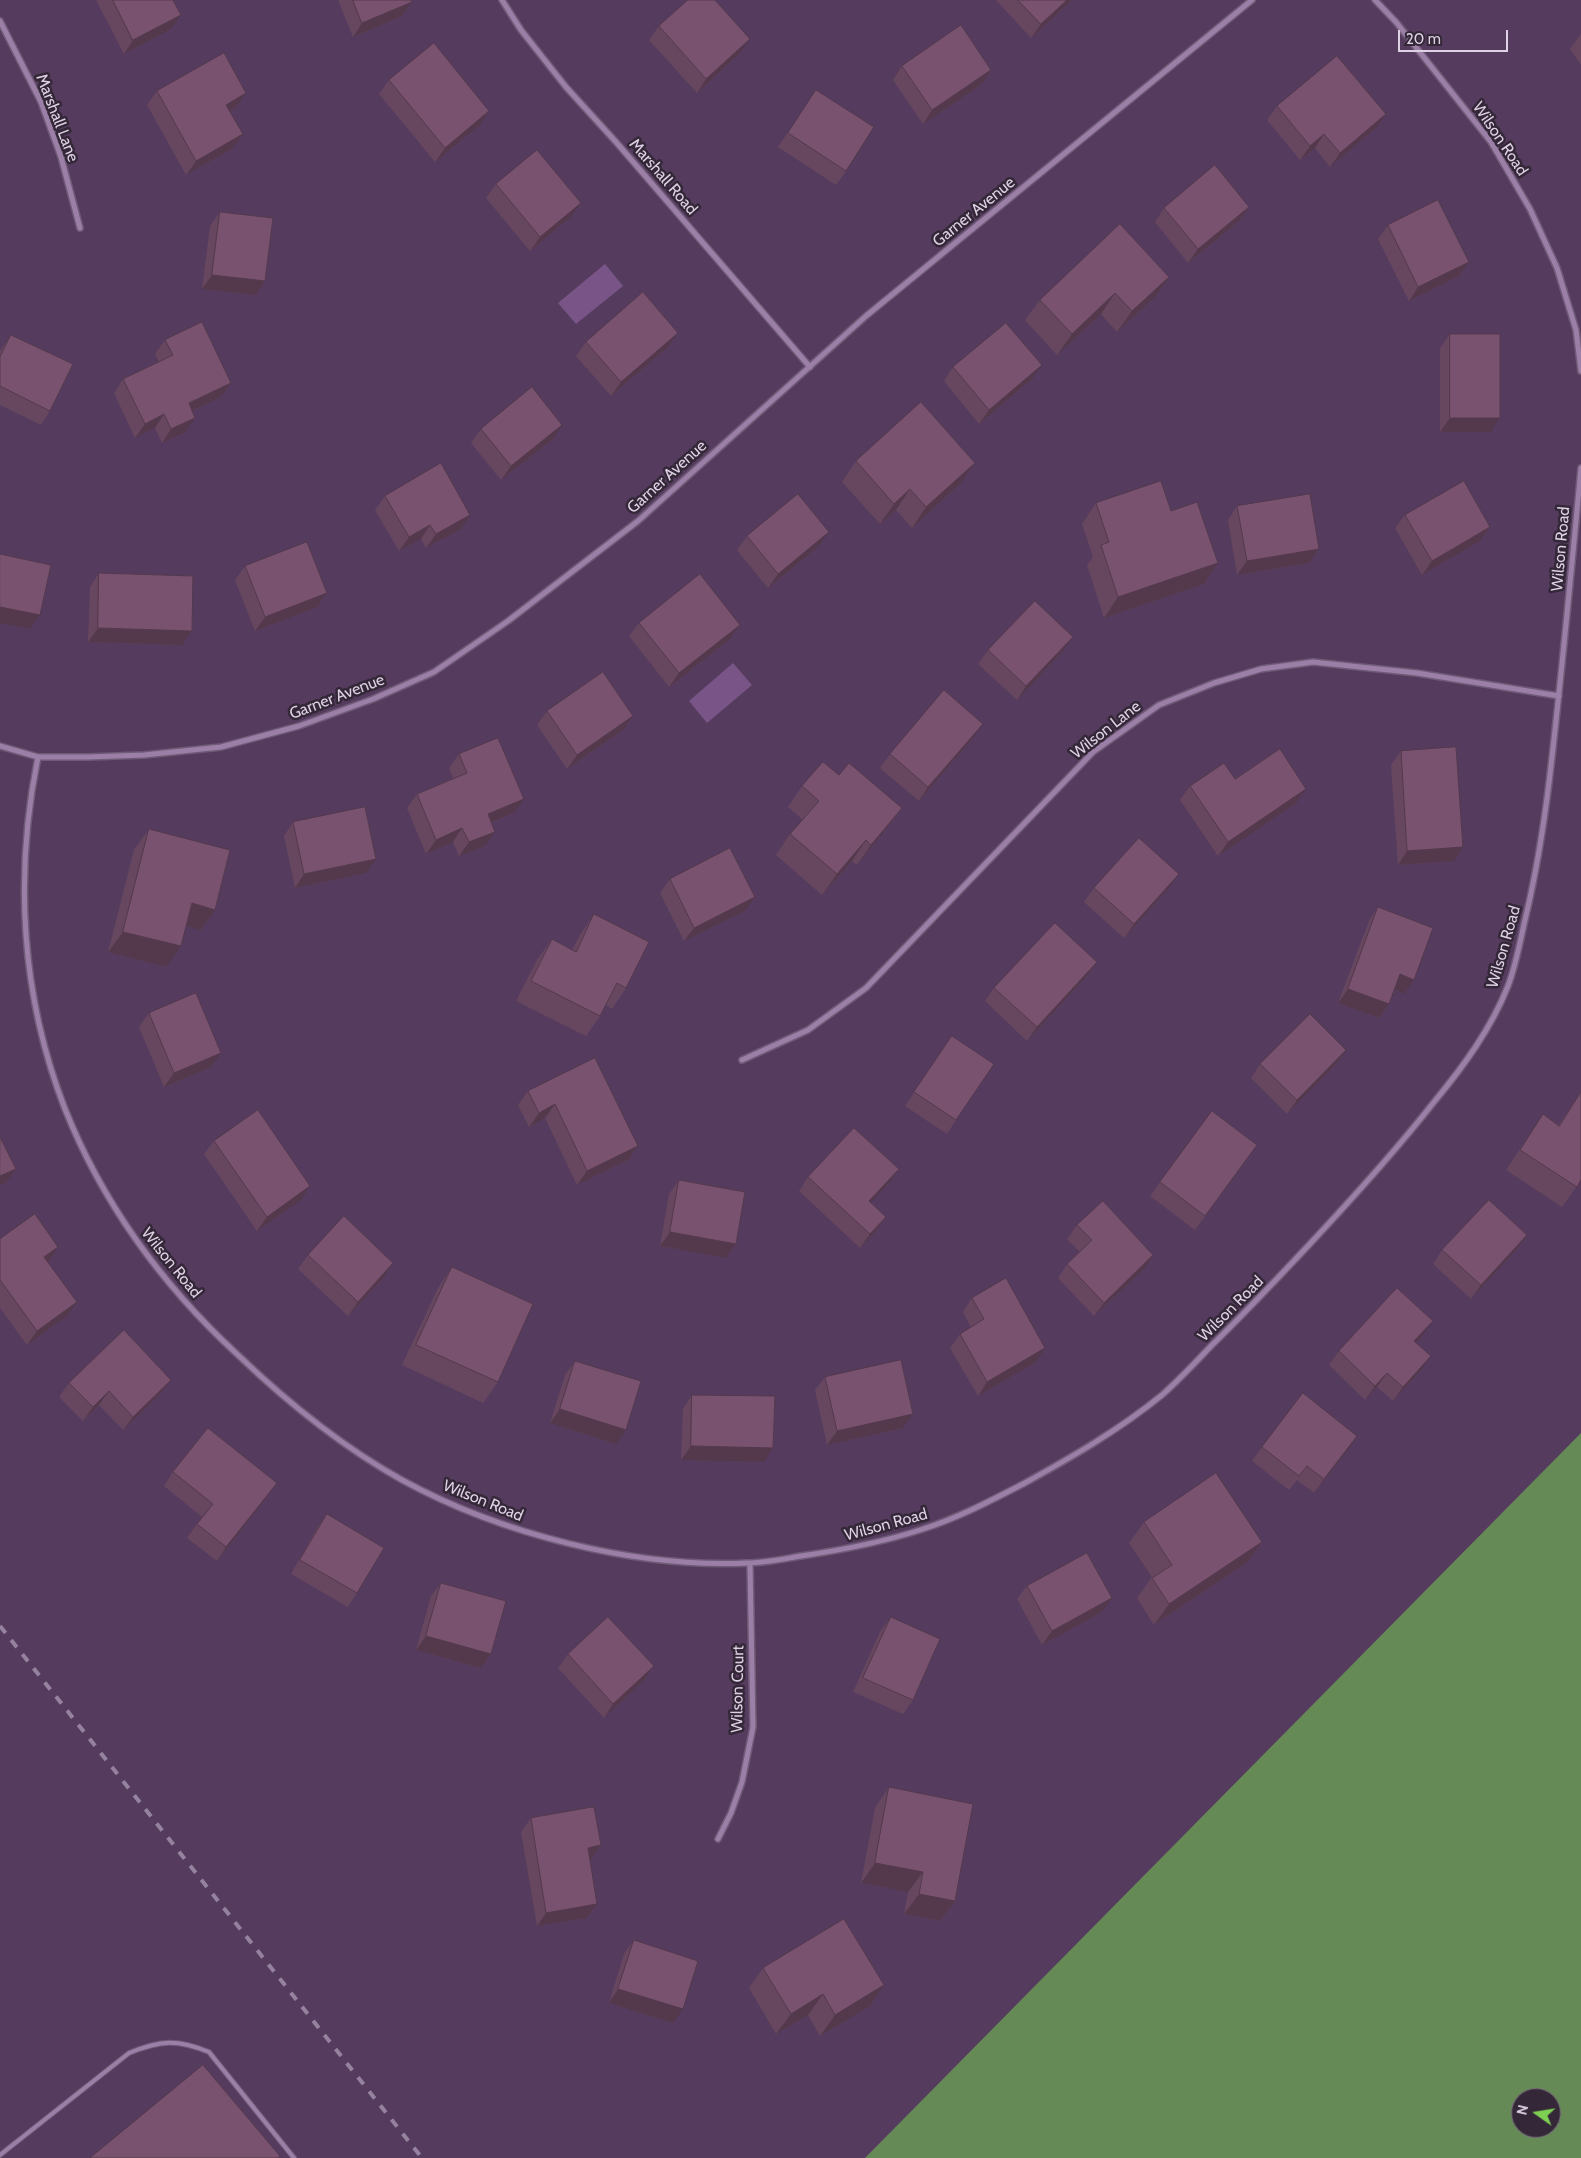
<!DOCTYPE html>
<style>
body{margin:0}
#map{position:relative;width:1581px;height:2158px;overflow:hidden;background:#553c5f;font-family:Cabin,sans-serif}
canvas{display:block}
.north{position:absolute;left:1511px;top:2088px;width:50px;height:50px;box-sizing:border-box;background:#342838;border:1px solid #786c7d;border-radius:50%;rotate:283deg;font-size:14px;font-weight:700;line-height:20px;text-align:center;color:#dfd1e5}
.north::after{content:'';display:block;margin:auto;width:18px;height:22px;background:#7ed053;clip-path:polygon(50% 0,100% 100%,50% 72%,0 100%)}
.scale{position:absolute;left:1398px;top:30px;width:110px;height:22px;box-sizing:border-box;border:2px solid #dfd1e5;border-top:0;padding-left:6px;font-size:15px;line-height:18px;white-space:nowrap;color:#dfd1e5;-webkit-text-stroke:4px #342838;paint-order:stroke}
</style>
<div id="map">
<canvas width="1581" height="2158"></canvas>
<div class="north">N</div>
<div class="scale">20 m</div>
</div>
<script>
const ctx = document.querySelector('canvas').getContext('2d');
ctx.lineJoin = 'round';
function fillPath(path, color) { ctx.fillStyle = color; ctx.fill(path, 'evenodd'); }
function stroke(path, color, width, dash) { ctx.strokeStyle = color; ctx.lineWidth = width; ctx.lineCap = dash ? 'butt' : 'round'; ctx.setLineDash(dash || []); ctx.stroke(path); }
function drawText(font, color, halo, rows, align = 'center') {
  ctx.font = font + ' Cabin,sans-serif'; ctx.lineWidth = 5; ctx.setLineDash([]); ctx.textBaseline = 'middle'; ctx.strokeStyle = halo; ctx.fillStyle = color; for (const [text, x, y, turn = 0] of rows) {
    ctx.save(); ctx.translate(x, y); ctx.rotate((+turn || 0) * Math.PI / 180); ctx.textAlign = isNaN(turn) ? turn : align; if (halo) ctx.strokeText(text, 0, 0); ctx.fillText(text, 0, 0); ctx.restore();
  }
}
fillPath(new Path2D(`
 M1581,1433V2158H865ZM1521,2098H1551V2128H1521Z`), '#668a56');
fillPath(new Path2D(`
 M605,264L623,286L576,324L558,303Z
 M733,663L752,685L707,723L689,701Z`), '#785586');
const lane = new Path2D(`
 M0,2155L129,2053C161,2040 177,2039 209,2052L294,2158`);
const street = new Path2D(`
 M502,0L521,30L566,87L616,142L810,367
 M1375,0L1396,22L1491,142L1530,209L1557,268L1576,330L1581,371
 M0,21L41,102L61,157L80,228
 M0,746L38,757H88L144,755L221,747L299,726L373,699L434,672L508,621L638,521L866,316L1252,0
 M38,757C14,875 21,996 65,1109C103,1204 163,1286 238,1355C288,1403 341,1446 402,1480C501,1534 634,1568 747,1563C765,1563 783,1559 801,1556C842,1550 884,1542 923,1529C958,1518 990,1501 1023,1484C1072,1457 1119,1430 1162,1395C1179,1380 1195,1363 1211,1346C1244,1314 1275,1281 1307,1247C1351,1200 1394,1153 1434,1102C1463,1067 1491,1029 1508,986C1516,965 1520,942 1525,920C1538,866 1546,812 1552,757C1563,661 1572,564 1581,468
 M742,1060L808,1030L866,988L1093,752L1159,705L1214,683L1261,669L1313,662L1417,673L1559,696
 M718,1839L731,1813L742,1782L753,1727L750,1563`);
stroke(lane, '#6f5a77', 6);
stroke(street, '#6f5a77', 8);
stroke(lane, '#9b7fa6', 4);
stroke(street, '#9b7fa6', 5);
stroke(new Path2D(`
 M0,1626L422,2158`), '#95829e', 4, [9, 9]);
fillPath(new Path2D(`
 M96,0H173L171,29L124,54Z
 M338,0H411L412,2L402,16L353,37Z
 M996,0H1072L1031,38Z
 M659,26L740,53L697,93L649,40Z
 M1581,34V65L1570,49Z
 M902,66L982,84L923,124L893,80Z
 M389,80L489,111L480,125L435,162L379,94Z
 M816,90L846,171L836,185L778,147Z
 M157,91L246,93L236,107L230,111L233,148L186,175L147,105Z
 M1277,106L1376,128L1330,167L1315,148L1300,160L1267,120Z
 M496,184L571,217L530,251L486,198Z
 M1249,207L1239,221L1188,263L1155,222L1164,208Z
 M220,212L265,281L256,295L202,289L210,226Z
 M1388,225L1469,262L1459,276L1409,301L1378,239Z
 M1169,277L1155,297L1117,332L1101,314L1057,355L1025,320L1040,300Z
 M1450,334L1491,432H1440V348Z
 M11,335L50,411L41,425L0,405V351Z
 M165,340L231,383L221,397L192,411L186,432L162,443L155,428L135,438L114,393L123,379L159,362L155,354Z
 M586,342L668,347L611,396L576,356Z
 M953,367L1032,379L979,424L944,381Z
 M481,429L553,439L501,480L471,443Z
 M856,461L961,483L912,528L896,510L880,524L842,482Z
 M385,496L461,529L426,548L421,539L399,551L375,510Z
 M1096,503L1171,511L1218,563L1204,584L1104,618L1087,565L1093,557L1082,524Z
 M1237,506L1309,563L1237,575L1228,520Z
 M1405,515L1490,527L1480,541L1422,575L1395,528Z
 M747,536L819,546L768,588L737,550Z
 M245,566L317,607L255,631L235,580Z
 M99,573L182,645L88,642L90,587Z
 M639,623L730,639L669,687L629,636Z
 M988,650L1063,651L1017,700L978,664Z
 M547,711L623,730L567,769L537,725Z
 M973,738L919,801L880,768L890,754Z
 M1401,751L1454,861L1398,865L1391,765Z
 M459,754L514,813L491,823L485,846L459,856L453,842L426,854L407,808L417,794L453,778L449,768Z
 M839,775L902,808L887,828L857,865L852,861L822,895L776,855L790,834L803,820L788,807L802,786Z
 M1235,779L1296,803L1218,856L1180,800L1190,786Z
 M293,822L366,873L295,888L284,836Z
 M149,829L215,910L201,930L186,926L166,967L108,952L134,850Z
 M670,879L745,911L684,941L660,893Z
 M1094,888H1169L1124,938L1084,902Z
 M1378,907L1404,994L1394,990L1389,1004L1379,1018L1338,1003L1369,921Z
 M594,914L626,988L612,1009L606,1005L600,1016L586,1036L516,1001L537,960L552,939L572,950L580,935Z
 M1097,962L1087,976L1027,1041L985,1001L994,988Z
 M149,1013L211,1067L164,1087L139,1027Z
 M952,1036L956,1120L947,1134L905,1106Z
 M1346,1050L1336,1064L1287,1114L1251,1078L1260,1064Z
 M595,1058L638,1146L628,1160L577,1185L545,1118L529,1127L518,1105L528,1091Z
 M1581,1091V1180L1562,1207L1506,1170L1543,1114L1559,1125Z
 M214,1141L301,1200L257,1231L204,1154Z
 M1257,1145L1195,1230L1150,1196L1160,1182Z
 M808,1177L889,1183L871,1202L886,1217L877,1230L860,1248L799,1191Z
 M679,1180L736,1244L726,1258L660,1246L669,1194Z
 M1077,1225L1153,1255L1144,1269L1094,1316L1058,1278L1067,1264L1080,1252L1067,1239Z
 M1527,1235L1517,1249L1471,1299L1433,1264L1442,1250Z
 M0,1239L58,1247L48,1262L67,1316L27,1345L0,1308Z
 M308,1255L393,1263L384,1277L348,1316L298,1269Z
 M452,1267L498,1382L483,1403L402,1365L438,1288Z
 M972,1298L1036,1362L978,1396L950,1348L960,1334L971,1327L963,1312Z
 M1423,1335L1416,1342L1421,1370L1393,1401L1377,1387L1365,1400L1329,1365L1339,1351Z
 M575,1361L616,1444L550,1423L565,1375Z
 M825,1377L903,1428L827,1445L815,1390Z
 M69,1383L161,1393L123,1430L99,1405L83,1421L59,1397Z
 M692,1395L764,1462L681,1460L683,1409Z
 M1262,1447L1348,1450L1314,1493L1297,1480L1289,1490L1252,1461Z
 M173,1472L277,1483L267,1497L217,1561L187,1538L202,1517L164,1486Z
 M327,1514L357,1593L348,1607L291,1574L317,1528Z
 M1144,1522L1262,1542L1248,1562L1154,1625L1137,1598L1152,1577L1129,1543Z
 M441,1583L491,1654L481,1668L416,1650L431,1596Z
 M1027,1586L1102,1612L1042,1645L1017,1599Z
 M891,1617L913,1700L903,1714L853,1692L881,1630Z
 M568,1654L654,1666L644,1680L604,1718L558,1668Z
 M889,1787L955,1901L940,1921L904,1914L908,1892L861,1883L875,1808Z
 M531,1818L601,1845L591,1859L590,1860L597,1904L587,1918L537,1926L521,1832Z
 M634,1940L673,2023L609,2003L624,1954Z
 M763,1968L870,2006L820,2036L808,2015L776,2034L749,1988Z`), '#67475f');
fillPath(new Path2D(`
 M1067,0H1072L1031,38L1041,24Z
 M412,2L402,16L353,37L362,23Z
 M181,15L171,29L124,54L133,40Z
 M750,39L740,53L697,93L706,79Z
 M991,70L982,84L923,124L932,110Z
 M246,93L236,107L217,118L226,105Z
 M489,111L480,125L435,162L445,148Z
 M1386,114L1376,128L1330,167L1340,153Z
 M243,134L233,148L186,175L196,161Z
 M1324,134L1315,148L1300,160L1310,146Z
 M581,203L571,217L530,251L540,237Z
 M1249,207L1239,221L1188,263L1198,249Z
 M1469,262L1459,276L1409,301L1418,287Z
 M212,275L265,281L256,295L202,289Z
 M1169,277L1155,297L1117,332L1132,311Z
 M1115,293L1101,314L1057,355L1072,334Z
 M678,333L668,347L611,396L621,382Z
 M1042,365L1032,379L979,424L989,410Z
 M231,383L221,397L179,417L189,403Z
 M164,414L155,428L135,438L145,424Z
 M195,418L186,432L162,443L171,429Z
 M1450,418H1500L1491,432H1440Z
 M562,425L553,439L501,480L511,466Z
 M975,463L961,483L912,528L926,507Z
 M910,489L896,510L880,524L894,504Z
 M470,515L461,529L426,548L436,534Z
 M430,525L421,539L399,551L409,537Z
 M1490,527L1480,541L1422,575L1432,561Z
 M829,532L819,546L768,588L778,574Z
 M1319,549L1309,563L1237,575L1247,561Z
 M1218,563L1204,584L1104,618L1118,597Z
 M327,593L317,607L255,631L265,617Z
 M0,607L40,615L30,629L0,623Z
 M740,625L730,639L669,687L679,673Z
 M98,628L192,631L182,645L88,642Z
 M1073,637L1063,651L1017,700L1026,686Z
 M633,716L623,730L567,769L577,755Z
 M983,724L973,738L919,801L928,787Z
 M1306,789L1296,803L1218,856L1228,842Z
 M524,799L514,813L478,828L488,814Z
 M902,808L887,828L857,865L871,845Z
 M462,828L453,842L426,854L436,840Z
 M495,832L485,846L459,856L469,842Z
 M866,840L852,861L822,895L837,874Z
 M1463,847L1454,861L1398,865L1407,851Z
 M376,859L366,873L295,888L304,874Z
 M1179,874L1169,888L1124,938L1134,924Z
 M755,897L745,911L684,941L694,928Z
 M192,903L215,910L201,930L177,924Z
 M123,932L181,946L166,967L108,952Z
 M1097,962L1087,976L1027,1041L1037,1027Z
 M1400,974L1414,980L1404,994L1390,988Z
 M1348,989L1389,1004L1379,1018L1338,1003Z
 M1346,1050L1336,1064L1287,1114L1297,1100Z
 M221,1053L211,1067L164,1087L174,1073Z
 M555,1104L545,1118L529,1127L539,1113Z
 M638,1146L628,1160L577,1185L587,1171Z
 M16,1169L6,1182L0,1186V1176Z
 M899,1169L889,1183L860,1215L869,1201Z
 M310,1186L301,1200L257,1231L267,1217Z
 M886,1217L877,1230L860,1248L870,1234Z
 M670,1232L736,1244L726,1258L660,1246Z
 M1527,1235L1517,1249L1471,1299L1481,1285Z
 M58,1247L49,1261L34,1271L44,1257Z
 M1153,1255L1144,1269L1094,1316L1104,1303Z
 M393,1263L384,1277L348,1316L358,1302Z
 M77,1302L67,1316L27,1345L37,1331Z
 M1433,1321L1423,1335L1405,1355L1414,1341Z
 M1045,1348L1036,1362L978,1396L987,1382Z
 M1431,1356L1421,1370L1393,1401L1403,1387Z
 M1387,1373L1377,1387L1365,1400L1375,1386Z
 M171,1380L161,1393L123,1430L133,1417Z
 M109,1391L99,1405L83,1421L93,1407Z
 M560,1409L626,1430L616,1444L550,1423Z
 M913,1414L903,1428L827,1445L837,1431Z
 M1357,1436L1348,1450L1314,1493L1324,1479Z
 M691,1446L773,1448L764,1462L681,1460Z
 M277,1483L267,1497L217,1561L226,1547Z
 M1262,1542L1248,1562L1154,1625L1169,1604Z
 M1112,1598L1102,1612L1042,1645L1052,1631Z
 M426,1636L491,1654L481,1668L416,1650Z
 M654,1666L644,1680L604,1718L613,1704Z
 M601,1845L591,1859L578,1862L588,1848Z
 M875,1863L923,1872L908,1892L861,1883Z
 M919,1894L955,1901L940,1921L904,1914Z
 M597,1904L587,1918L537,1926L546,1913Z
 M884,1985L870,2006L820,2036L835,2015Z
 M618,1989L683,2009L673,2023L609,2003Z
 M823,1994L808,2015L776,2034L791,2014Z`), '#54394d');
const building = new Path2D(`
 M113,0H173L181,15L133,40Z
 M353,0H411L412,2L362,23Z
 M688,0H715L750,39L706,79L659,26Z
 M1018,0H1067L1041,24Z
 M961,25L991,70L932,110L902,66Z
 M434,43L489,111L445,148L389,80Z
 M224,53L246,93L226,105L243,134L196,161L157,91Z
 M1337,56L1386,114L1340,153L1324,134L1310,146L1277,106Z
 M816,90L874,127L846,171L788,133Z
 M537,150L581,203L540,237L496,184Z
 M1215,165L1249,207L1198,249L1164,208Z
 M1438,200L1469,262L1418,287L1388,225Z
 M220,212L273,218L265,281L212,275Z
 M1120,224L1169,277L1132,311L1115,293L1072,334L1040,300Z
 M643,292L678,333L621,382L586,342Z
 M202,322L231,383L189,403L195,418L171,429L164,414L145,424L123,379L173,355L165,340Z
 M1006,323L1042,365L989,410L953,367Z
 M1450,334H1500V418H1450Z
 M11,335L73,364L50,411L0,386V357Z
 M532,387L562,425L511,466L481,429Z
 M921,402L975,463L926,507L910,489L894,504L856,461Z
 M441,463L470,515L436,534L430,525L409,537L385,496Z
 M1161,481L1171,511L1197,502L1218,563L1118,597L1101,545L1109,542L1096,503Z
 M1464,481L1490,527L1432,561L1405,515Z
 M798,494L829,532L778,574L747,536Z
 M1310,494L1319,549L1247,561L1237,506Z
 M307,542L327,593L265,617L245,566Z
 M0,554L51,565L40,615L0,607Z
 M99,573L193,576L192,631L98,628Z
 M700,574L740,625L679,673L639,623Z
 M1035,601L1073,637L1026,686L988,650Z
 M603,672L633,716L577,755L547,711Z
 M944,690L983,724L928,787L890,754Z
 M498,738L524,799L488,814L495,832L469,842L462,828L436,840L417,794L467,773L459,754Z
 M1456,747L1463,847L1407,851L1401,751Z
 M1280,749L1306,789L1228,842L1190,786L1224,763L1235,779Z
 M823,762L839,775L849,763L902,808L871,845L866,840L837,874L790,834L819,801L802,786Z
 M365,807L376,859L304,874L293,822Z
 M149,829L230,850L215,910L192,903L181,946L123,932Z
 M1139,838L1179,874L1134,924L1094,888Z
 M730,848L755,897L694,928L670,879Z
 M1378,907L1433,928L1414,980L1400,974L1389,1004L1348,989Z
 M594,914L649,942L626,988L617,983L600,1016L531,981L552,939L576,952Z
 M1055,923L1097,962L1037,1027L994,988Z
 M196,993L221,1053L174,1073L149,1013Z
 M1310,1014L1346,1050L1297,1100L1260,1064Z
 M952,1036L994,1064L956,1120L914,1092Z
 M595,1058L638,1146L587,1171L555,1104L539,1113L528,1091Z
 M1581,1092V1180L1577,1187L1520,1150L1543,1114L1559,1126Z
 M258,1110L310,1186L267,1217L214,1141Z
 M1212,1111L1257,1145L1205,1216L1160,1182Z
 M854,1128L899,1169L869,1201L886,1217L870,1234L808,1177Z
 M0,1137L16,1169L0,1176Z
 M679,1180L745,1192L736,1244L670,1232Z
 M1489,1200L1527,1235L1481,1285L1442,1250Z
 M1103,1201L1153,1255L1104,1303L1067,1264L1092,1240L1077,1225Z
 M35,1214L58,1247L44,1257L77,1302L37,1331L0,1280V1239Z
 M344,1216L393,1263L358,1302L308,1255Z
 M452,1267L533,1304L498,1382L416,1345Z
 M1006,1278L1045,1348L987,1382L960,1334L984,1319L972,1298Z
 M1397,1288L1433,1321L1414,1341L1431,1356L1403,1387L1387,1373L1375,1386L1339,1351Z
 M124,1330L171,1380L133,1417L109,1391L93,1407L69,1383Z
 M901,1360L913,1414L837,1431L825,1377Z
 M575,1361L641,1381L626,1430L560,1409Z
 M1303,1393L1357,1436L1324,1479L1307,1466L1299,1476L1262,1447Z
 M692,1395L775,1396L773,1448L691,1446Z
 M208,1428L277,1483L226,1547L197,1524L213,1504L173,1472Z
 M1216,1473L1262,1542L1169,1604L1152,1578L1172,1565L1144,1522Z
 M327,1514L384,1548L357,1593L300,1560Z
 M1087,1553L1112,1598L1052,1631L1027,1586Z
 M441,1583L506,1601L491,1654L426,1636Z
 M608,1617L654,1666L613,1704L568,1654Z
 M891,1617L940,1639L913,1700L863,1678Z
 M889,1787L973,1804L955,1901L919,1894L923,1872L875,1863Z
 M594,1807L601,1845L588,1848L597,1904L546,1913L531,1818Z
 M844,1919L884,1985L835,2015L823,1994L791,2014L763,1968Z
 M634,1940L698,1961L683,2009L618,1989Z
 M203,2065L280,2156L278,2158H90Z`);
fillPath(building, '#78526e');
stroke(building, '#54394d', 1);
drawText('16px', '#dfd1e5', '#342838', [
 ["Marshall Lane",57,118,69],
 ["Wilson Road",1500,139,56],
 ["Marshall Road",663,177,49],
 ["Garner Avenue",974,212,-39],
 ["Garner Avenue",667,477,-42],
 ["Wilson Road",1561,549,-85],
 ["Garner Avenue",337,697,-21],
 ["Wilson Lane",1106,730,-38],
 ["Wilson Road",1504,947,-74],
 ["Wilson Road",171,1263,51],
 ["Wilson Road",1231,1309,-45],
 ["Wilson Road",483,1501,22],
 ["Wilson Road",886,1525,-15],
 ["Wilson Court",738,1689,-89]
]);
</script>
